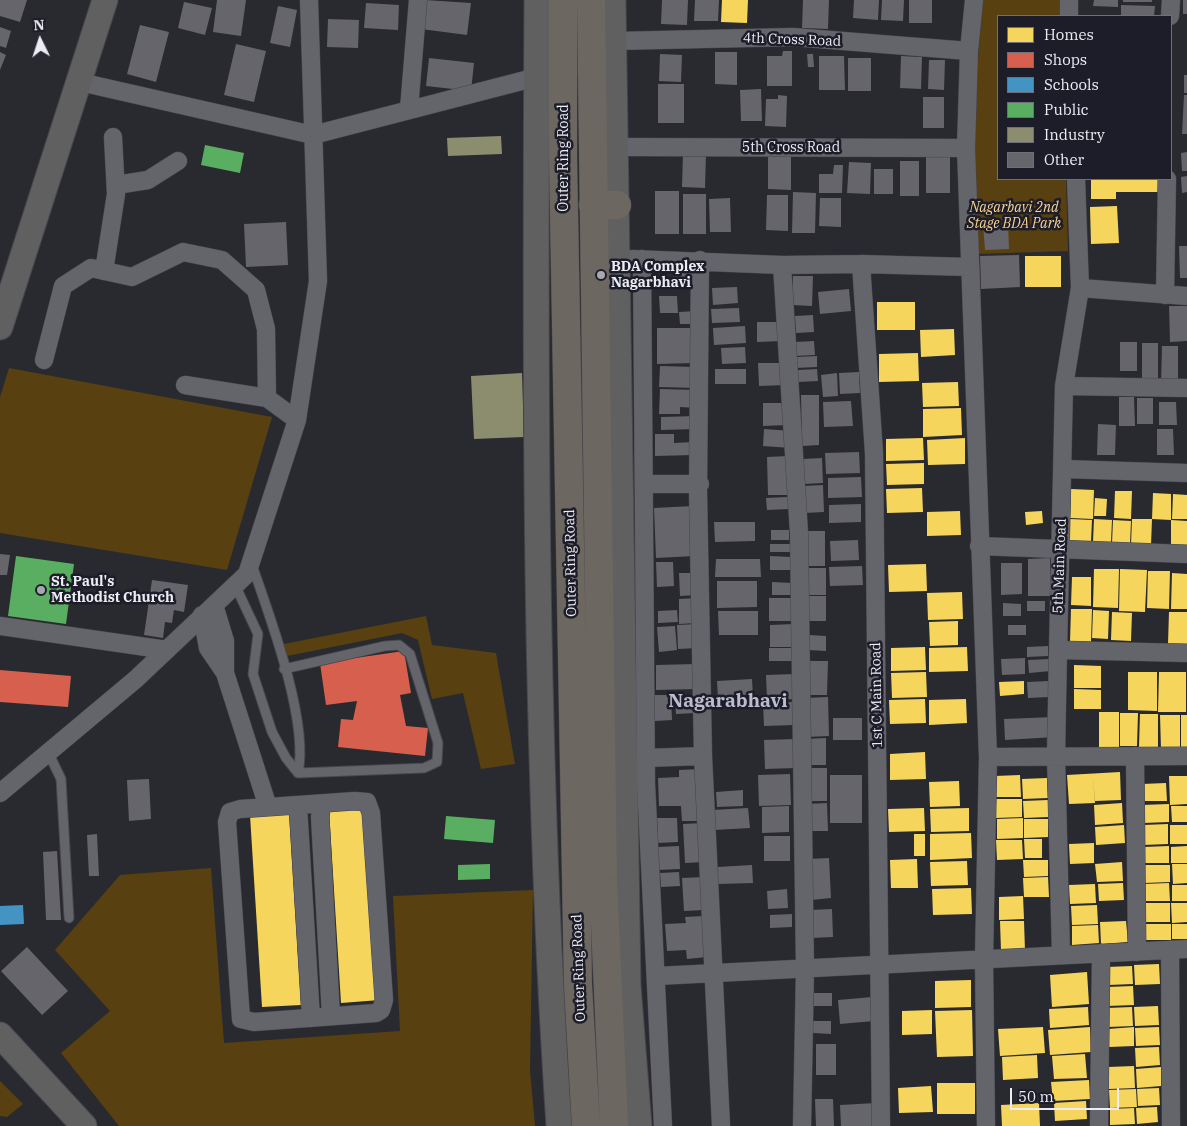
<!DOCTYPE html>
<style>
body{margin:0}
#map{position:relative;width:1187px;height:1126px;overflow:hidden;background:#292a30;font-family:"IBM Plex Serif",serif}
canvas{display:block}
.legend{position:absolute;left:997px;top:15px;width:175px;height:165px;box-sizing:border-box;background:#1d1d29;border:1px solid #6f707a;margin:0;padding:6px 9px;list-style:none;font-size:15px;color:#ebecf4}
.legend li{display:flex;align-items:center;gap:10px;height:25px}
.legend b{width:25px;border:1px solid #6f707a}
.north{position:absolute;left:15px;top:15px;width:50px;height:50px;-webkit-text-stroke:4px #1d1d29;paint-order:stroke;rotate:356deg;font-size:14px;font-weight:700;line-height:20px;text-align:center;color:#ebecf4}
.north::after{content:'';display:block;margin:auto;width:18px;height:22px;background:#ebecf4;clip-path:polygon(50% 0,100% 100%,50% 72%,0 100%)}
.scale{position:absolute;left:1010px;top:1088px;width:109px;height:22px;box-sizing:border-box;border:2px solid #ebecf4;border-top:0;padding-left:6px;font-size:15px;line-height:18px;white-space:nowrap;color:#ebecf4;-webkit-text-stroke:4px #1d1d29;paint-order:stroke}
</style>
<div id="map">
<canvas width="1187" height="1126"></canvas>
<ul class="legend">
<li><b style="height:14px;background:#f6d55c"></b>Homes</li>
<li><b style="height:14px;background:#d6604d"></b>Shops</li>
<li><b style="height:14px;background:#4393c3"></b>Schools</li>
<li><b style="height:14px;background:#5aae61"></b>Public</li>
<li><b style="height:14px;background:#8c8c6e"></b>Industry</li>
<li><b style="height:14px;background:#65656b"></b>Other</li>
</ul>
<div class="north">N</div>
<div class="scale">50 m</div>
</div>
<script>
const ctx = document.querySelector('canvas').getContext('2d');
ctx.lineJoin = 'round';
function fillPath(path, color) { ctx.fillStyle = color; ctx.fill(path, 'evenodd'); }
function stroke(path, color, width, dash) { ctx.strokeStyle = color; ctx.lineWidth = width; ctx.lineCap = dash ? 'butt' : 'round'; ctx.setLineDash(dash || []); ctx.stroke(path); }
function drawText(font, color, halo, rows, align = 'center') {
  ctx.font = font + ' "IBM Plex Serif",serif'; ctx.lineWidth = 5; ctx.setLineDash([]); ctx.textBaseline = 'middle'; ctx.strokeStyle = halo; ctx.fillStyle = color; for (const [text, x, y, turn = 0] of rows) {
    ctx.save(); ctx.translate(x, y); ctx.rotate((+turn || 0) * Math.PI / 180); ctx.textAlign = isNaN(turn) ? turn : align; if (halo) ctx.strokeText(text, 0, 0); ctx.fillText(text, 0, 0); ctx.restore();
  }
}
fillPath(new Path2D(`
 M982,0H1061V16H998V179H1066L1068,251L976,254L974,118Z
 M9,368L272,417L227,570L0,533V397Z
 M426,616L432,645L496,653L515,764L481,769L463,693L432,699L418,640L402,633L287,656L284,644Z
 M211,868L224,1043L400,1031L393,896L533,890L530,1070L535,1126H119L61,1053L110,1011L55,950L120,875Z
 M0,1081L23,1104L7,1117L0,1116Z`), '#584011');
fillPath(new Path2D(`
 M722,0H748L747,23L721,22Z
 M1091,179H1158V192H1116V199H1091Z
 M1117,206L1119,243L1091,244L1090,207Z
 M1025,256H1061V287H1025Z
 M877,302H915V330H877Z
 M954,329L955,355L921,357L920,330Z
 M918,353L919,381L879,382V354Z
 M958,382L959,406L923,407L922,383Z
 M961,408L962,435L923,437V409Z
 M923,438L924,460L886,461V439Z
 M965,438V464L928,465L927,440Z
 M924,463V484L887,485L886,464Z
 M922,488L923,512L887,513L886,489Z
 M1071,489L1094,490L1093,519L1070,518Z
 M1115,491H1132L1131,519L1114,518Z
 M1153,493L1171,494V520L1152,519Z
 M1173,494L1187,495V519H1172Z
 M1095,498L1107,499L1106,516H1094Z
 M960,511L961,535L927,536V512Z
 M1042,511L1043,523L1026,525L1025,512Z
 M1070,519L1092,520L1091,542L1069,541Z
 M1094,519L1112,520L1111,542H1093Z
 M1132,519H1152L1151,545H1131Z
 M1113,520L1131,521L1130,544L1112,543Z
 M1171,520L1187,521V545H1171Z
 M926,564L927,591L889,592L888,565Z
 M1094,569H1119L1118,608L1093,607Z
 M1120,569L1147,570L1145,612L1119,611Z
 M1148,571H1170L1169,609L1147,608Z
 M1172,573L1187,574V609H1171Z
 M1072,577H1091V606L1071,605Z
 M962,592L963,619L928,620L927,593Z
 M1071,609H1092L1091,642H1070Z
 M1093,610L1109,611L1108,639L1092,638Z
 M1112,612L1132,613L1131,641L1111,640Z
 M1169,612H1187V644H1168Z
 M958,621V645L930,646L929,622Z
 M925,647L926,670L891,671V648Z
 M967,647L968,671L929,672V648Z
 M1074,665L1101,666V688H1074Z
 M926,672L927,697L892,698L891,673Z
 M1128,672H1157V711L1128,710Z
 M1159,672H1186V712H1158Z
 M1024,681V694L1000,696L999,682Z
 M1074,689L1101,690V709H1074Z
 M925,699L926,723L890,724L889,700Z
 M966,699L967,723L929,725V700Z
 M1099,712H1119V749L1099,748Z
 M1120,713H1138L1137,746H1120Z
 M1140,714H1158V747H1139Z
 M1160,715H1180V749H1161Z
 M1181,715H1187V750H1181Z
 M925,752L926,779L890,780V754Z
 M1120,772L1121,800L1095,801L1093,777L1095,803L1069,804L1067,775Z
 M1020,775L1021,797H996L995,776Z
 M1169,776H1187V804L1170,805Z
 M1047,778L1048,798L1023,799L1022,779Z
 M959,781L960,806L930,807L929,782Z
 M1166,783L1167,801H1142V784Z
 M996,799H1022V817L996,818Z
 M1048,800V817L1024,818L1023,801Z
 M1122,803L1123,823L1095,825L1094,805Z
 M1169,804V822L1143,823L1142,805Z
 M1171,806H1187V822H1172Z
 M368,808L380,1000L341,1003L329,810Z
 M924,808L925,831L889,832L888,809Z
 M969,808V831L931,832L930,809Z
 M289,812L301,1005L262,1007L250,815Z
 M1023,818V838L997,839V819Z
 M1024,819H1048V837L1024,838Z
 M1168,824V844L1143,845V825Z
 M1124,825L1125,843L1096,845L1095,827Z
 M1170,825H1187V844H1170Z
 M971,833L972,858L930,860V834Z
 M914,834H925V856H914Z
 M1024,839H1042V858H1025Z
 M996,840H1022L1023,859L997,860Z
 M1094,843V863L1070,864L1069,844Z
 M1169,846V863H1144L1143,847Z
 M1187,846V863H1171V847Z
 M917,859L918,888H891L890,860Z
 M1023,860H1048V876L1024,877Z
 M967,861L968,885L931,886L930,862Z
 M1122,862L1123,881L1097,882L1095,864Z
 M1172,864H1187V883L1173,884Z
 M1144,865H1170V882L1144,883Z
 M1048,877L1049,897H1024L1023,878Z
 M1123,883L1124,900L1099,901L1098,884Z
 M1169,883L1170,901H1144V884Z
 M1095,884L1096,903L1070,904L1069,885Z
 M1172,885H1187V901H1172Z
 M971,888L972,914L933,915L932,889Z
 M1023,896L1024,919L999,920V897Z
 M1145,903H1170V922H1145Z
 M1171,903H1187V922L1172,923Z
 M1097,905L1098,924L1072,925L1071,906Z
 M1000,921H1024L1025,951H1001Z
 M1126,921L1128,942L1101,944L1100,922Z
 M1145,924H1171V940H1146Z
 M1172,924H1187V939H1172Z
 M1098,925L1099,943L1072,945V926Z
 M1159,964L1160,984L1135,985L1134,965Z
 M1132,966L1133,984L1108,985L1107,967Z
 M1087,972L1089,1004L1052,1007L1050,975Z
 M971,980V1007L935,1008V981Z
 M1133,986L1134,1005L1108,1006L1107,987Z
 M1158,1006L1159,1025L1135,1026L1134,1007Z
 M1088,1007L1089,1025L1050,1028L1049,1009Z
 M1132,1007L1133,1026L1108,1027L1107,1008Z
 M932,1010V1034L902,1035V1011Z
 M972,1010L973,1056L937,1057L935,1011Z
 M1043,1027L1045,1053L1000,1056L998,1029Z
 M1090,1027L1091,1052L1050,1055L1048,1030Z
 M1134,1027V1046L1109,1047L1108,1029Z
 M1159,1027L1160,1045L1136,1046L1135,1028Z
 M1159,1047L1160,1065L1136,1067L1135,1048Z
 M1085,1054L1087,1078L1054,1079L1052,1056Z
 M1037,1055L1038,1078L1003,1080L1002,1057Z
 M1134,1066L1135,1088L1109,1089L1108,1067Z
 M1161,1067V1086L1137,1088L1136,1069Z
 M1089,1080L1090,1099L1053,1101L1051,1082Z
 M937,1083H975V1114H937Z
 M931,1086L933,1112L899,1113L898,1088Z
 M1159,1088L1160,1105L1138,1106L1137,1089Z
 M1136,1089L1137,1107L1110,1108L1109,1090Z
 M1086,1101L1087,1119L1055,1121L1054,1103Z
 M1039,1103L1040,1126H1002L1001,1105Z
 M1157,1107L1158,1122L1137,1124L1136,1108Z
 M1134,1108L1135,1124L1110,1125V1109Z`), '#f6d55c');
fillPath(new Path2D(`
 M404,651L411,693L400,695L406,726L428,728L425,756L338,747L341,719L353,720L357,701L326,705L320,663Z
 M0,670L71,676L68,707L0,702Z`), '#d6604d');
fillPath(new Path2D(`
 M23,905L24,924L0,925V906Z`), '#4393c3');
fillPath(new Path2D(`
 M205,145L244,153L240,173L201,165Z
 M16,556L74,564L66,624L8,616Z
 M446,816L495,820L493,843L444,839Z
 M490,864V879L458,880V865Z`), '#5aae61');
fillPath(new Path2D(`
 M501,136L502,154L448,156L447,138Z
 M522,373L524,437L474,439L471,376Z`), '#8c8c6e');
fillPath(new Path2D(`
 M0,0H27L20,22L0,16Z
 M217,0H246L241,36L213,32Z
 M425,0L471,3L467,35L421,29Z
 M662,0H688L687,25L661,24Z
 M695,0H719L718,21H694Z
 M803,0H829L828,29L802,28Z
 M854,0H879L878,20L853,18Z
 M882,0H904L903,21L881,20Z
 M909,0H932V23H909Z
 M1094,0H1118V7L1093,6Z
 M1123,0H1152V2H1123Z
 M1183,0H1187V14H1183Z
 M184,2L212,8L205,35L178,28Z
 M366,3L399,5L398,30L364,28Z
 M1121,5L1155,6L1154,16H1121Z
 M278,6L297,10L290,47L270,43Z
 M328,19L359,20L358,48L327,47Z
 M140,25L169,32L156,82L127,74Z
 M0,27L11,31L6,48L0,46Z
 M236,44L266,51L254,102L224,95Z
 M783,51H792V86H767V56H782Z
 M0,52L6,55L0,70Z
 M715,52H737V85L715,84Z
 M660,54L682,55L681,82L659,81Z
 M807,54H813L814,67H808Z
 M819,56H844L845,90H819Z
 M901,56L922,57L921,89L900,88Z
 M429,58L474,63L471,91L426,86Z
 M848,58H871V91H848Z
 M929,60H945L944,90L928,89Z
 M1184,75H1187V93H1184Z
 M658,84H684V123H658Z
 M761,89L762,121H741L740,90Z
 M778,95L787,96L786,127L765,126L766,99H778Z
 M1184,95H1187V134H1182Z
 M923,97H944V128H923Z
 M683,152L706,153L705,188L682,187Z
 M1187,152V171H1182L1181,153Z
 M768,156H791V190L768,189Z
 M926,157H950V193H926Z
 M900,161H919V196H900Z
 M849,162L871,163L870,194L847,193Z
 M834,165H843L842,193H819V174H833Z
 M874,169H893V194H874Z
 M1187,176V192L1182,193L1181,177Z
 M655,191H679V234H655Z
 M793,192L816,193L815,233H792Z
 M683,194H706V234H683Z
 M767,195H788V231L766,230Z
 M730,198L731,232H710L709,199Z
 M820,198H841V227L819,226Z
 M286,222L288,265L246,267L244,224Z
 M1008,223L1009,249L985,250L983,224Z
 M1179,246H1187V278H1180Z
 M1019,255L1020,287L981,289L980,256Z
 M673,270H695L696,285L674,286Z
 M793,276H813L812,306L792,305Z
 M737,287L738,303L713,305L712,288Z
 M849,289L851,311L820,314L818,292Z
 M659,296H677L678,313H660Z
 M1169,306H1187V341L1170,342Z
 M739,308L740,322L712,323L711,309Z
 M696,311V324H680L679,312Z
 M813,315L814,332L796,333L795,316Z
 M757,322H782V341L757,342Z
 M745,326L746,343L714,345L713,328Z
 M657,328H696L695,363L657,364Z
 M814,341L815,355L795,356V342Z
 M1120,342H1137V371H1120Z
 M1142,343H1158V378L1142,379Z
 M1162,346H1178V384H1161Z
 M745,347L746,363L722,364L721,348Z
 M817,356V367L796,368V357Z
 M758,363H786L787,385L759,386Z
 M660,366L697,367V388L659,387Z
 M715,369H746V384H715Z
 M817,369L818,381L798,382V370Z
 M859,372L860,393L840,394L839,373Z
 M837,373L838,396L823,397L821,375Z
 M660,389L698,390L697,408L680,407V414H659Z
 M801,395H819V445L802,446Z
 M1119,397H1134L1135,426H1119Z
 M1137,398H1153V424H1137Z
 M851,401L853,426L824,427L823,402Z
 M1159,402H1176L1177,425H1159Z
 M763,403H786L787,425L763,426Z
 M696,416V429L661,430V417Z
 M1098,424L1116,425L1115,455H1097Z
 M764,429L792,431L791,448L763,446Z
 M1157,429H1173L1174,455H1157Z
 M655,434H674V443L693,442L694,455L655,456Z
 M859,452L860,473L826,474L825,453Z
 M788,456L789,495H768L767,457Z
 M822,458L823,483L803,484V459Z
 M861,477L862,497L828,498V478Z
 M823,485L824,512L805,513L804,486Z
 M788,497L789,509L767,510L766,498Z
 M861,504V522L829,523V505Z
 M693,506L695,556L656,558L654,508Z
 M714,522H755V541L715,542Z
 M771,530H789V540H771Z
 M805,531H825V566H805Z
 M858,540L859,560L831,561L830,541Z
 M770,544H791V552H770Z
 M0,554L10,555L7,575H0Z
 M770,556L791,557L790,570H770Z
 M1050,558V596H1028V559Z
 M716,559H760L761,577H715Z
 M656,562H673L674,586L657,587Z
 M1001,563H1022V594L1001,595Z
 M862,566L863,585L830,586L829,567Z
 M805,568H826V595H805Z
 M679,573H697L698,595L680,596Z
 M152,580L188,585L184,612L174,610L172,623L165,622L163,638L144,635Z
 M717,581H757V607L717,608Z
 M772,582L793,583V595H772Z
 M806,596H826V621H806Z
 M697,598V623L679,624V599Z
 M769,598H798V621H769Z
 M1027,601H1045V611H1027Z
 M1003,603L1021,604V616H1003Z
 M677,610L678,622L658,623V611Z
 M718,611H758V635H719Z
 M697,624L698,648L678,649L677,625Z
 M795,624V647H770V625Z
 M1008,625H1026V635H1008Z
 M675,626L677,650L659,652L657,627Z
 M809,635L826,636V651L808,650Z
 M1048,646V656L1027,657V647Z
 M769,648H794V661H769Z
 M1025,658V674L1002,675L1001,659Z
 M1050,659L1051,671L1029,673L1028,660Z
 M805,661H828L827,695H805Z
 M696,664V689L656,690V665Z
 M794,674L795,699L767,700L766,675Z
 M752,679L753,697L718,699L717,681Z
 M1049,681V697L1028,698L1027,682Z
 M654,695H671L672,720L655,721Z
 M828,697L829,736L806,737L805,698Z
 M696,698V713L676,714L675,699Z
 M794,702L795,725L764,726L763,703Z
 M1054,717L1055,737L1005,740L1004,719Z
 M833,718H862V740H833Z
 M826,738V765H806V739Z
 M795,739L796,768L765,769L764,740Z
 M807,768H827V801H807Z
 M701,769L702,821H682L681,806H659L658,778L679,777V770Z
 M790,774L791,805L759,806L758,775Z
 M830,775H862V823H830Z
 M149,779L151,819L129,821L127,780Z
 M743,790V806L717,807L716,792Z
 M827,803L828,831H808L807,804Z
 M789,806V832L762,833V807Z
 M748,808L750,828L714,830L712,810Z
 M657,818H677L678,842L658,843Z
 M703,823L705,862L685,863L683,824Z
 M97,834L99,876H89L87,835Z
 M764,836H790V861H764Z
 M679,846L680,869L658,870V847Z
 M57,851L61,920H46L43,852Z
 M829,858L831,898L811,900L808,859Z
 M752,865L753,883L718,884L717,867Z
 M679,872L680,886L661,887L660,873Z
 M703,877L705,910L684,911L682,878Z
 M787,889L788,908L768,909L767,891Z
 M832,909L833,937L811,938L810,910Z
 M792,914V927L770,928V915Z
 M704,916L707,957L687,959L686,950L667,951L665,924L686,923L685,917Z
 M27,947L68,991L42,1015L1,971Z
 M814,993H832V1006H814Z
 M872,997L874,1021L840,1024L838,1000Z
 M813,1021H831V1034L813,1033Z
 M816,1044H836V1075H816Z
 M815,1099H833L834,1126H816Z
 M876,1103L877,1126H841L840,1105Z`), '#65656b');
const lane = new Path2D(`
 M252,565C270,617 309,721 298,773
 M235,585L258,634L253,674L272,732L286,758L298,773
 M284,669L385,646L399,645L410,654L438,743L437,762L424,768L298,773
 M48,752L61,779L69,918`);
const street = new Path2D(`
 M974,0L969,51L966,148L988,757L984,959L986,1126
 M1069,0V16
 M1170,16L1171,0
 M615,41L793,37L969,51
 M80,82L313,135L537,77
 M409,109L418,0
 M615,147L966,148
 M116,185L148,180L178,161
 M632,259L782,265L861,264L969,267
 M642,259L646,784L663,1126
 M700,260L698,491L703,756L721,1126
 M861,264L874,453L881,1126
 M782,265L799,533L805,969L802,1126
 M104,271L116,194L113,137
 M1080,288L1187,296
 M1165,295L1167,179
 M44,360L63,286L91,268L132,277L183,252L222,260L256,290L266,329L267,398L297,420
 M185,385L267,398
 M1064,386L1187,388
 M1064,469L1187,473
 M645,484H700
 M979,546L1187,554
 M214,605L225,641V673
 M202,615L208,648L225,673L268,807
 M0,626L167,650
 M1058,650L1187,653
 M1135,756L1137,952
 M988,757L1187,756
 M646,758L703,756
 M0,793L136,679L247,574L297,420L318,281L309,0
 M355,801L367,802L371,813L384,1000L381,1010L376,1013L254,1022L241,1019L227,822L230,812L240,809Z
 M322,804L320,817L331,1016
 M298,806L311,1018
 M1170,950L1171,1126
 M1061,955L1056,756L1058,650L1064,386L1080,288L1076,179
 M657,976L1187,949
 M1099,1126L1101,953`);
const secondary = new Path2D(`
 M537,0C535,375 534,751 559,1126
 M613,0L628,985L639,1126
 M0,327L105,0
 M0,1035L84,1126`);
const highway = new Path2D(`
 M563,0V157L578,985L586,1126
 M591,0L603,879L614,1126
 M593,205H617`);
stroke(lane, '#46464c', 11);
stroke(street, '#46464c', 19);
stroke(secondary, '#46464c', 27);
stroke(highway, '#46464c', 29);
stroke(lane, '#64656a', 9);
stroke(street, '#64656a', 18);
stroke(secondary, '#606061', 25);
stroke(highway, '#6d6761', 28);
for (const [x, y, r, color] of [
 [601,275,5,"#a7a8af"],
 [41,590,5,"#a7a8af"]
]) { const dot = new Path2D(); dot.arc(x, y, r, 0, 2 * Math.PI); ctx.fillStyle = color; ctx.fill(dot); stroke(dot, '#1d1d29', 2); }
drawText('14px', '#ebecf4', '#1d1d29', [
 ["4th Cross Road",792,40,2],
 ["5th Cross Road",791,148],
 ["Outer Ring Road",564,158,-90],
 ["Outer Ring Road",571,563,-91],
 ["5th Main Road",1060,566,-88],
 ["1st C Main Road",877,695,-91],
 ["Outer Ring Road",579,968,-92]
]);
drawText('italic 14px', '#f7d396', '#1d1d29', [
 ["Nagarbavi 2nd",1014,208],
 ["Stage BDA Park",1014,224]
]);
drawText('bold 14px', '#ebecf4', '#1d1d29', [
 ["BDA Complex",611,267],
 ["Nagarbhavi",611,283],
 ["St. Paul's",51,582],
 ["Methodist Church",51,598]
], 'left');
drawText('bold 19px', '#bbbccd', '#1d1d29', [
 ["Nagarabhavi",728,702]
]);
</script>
